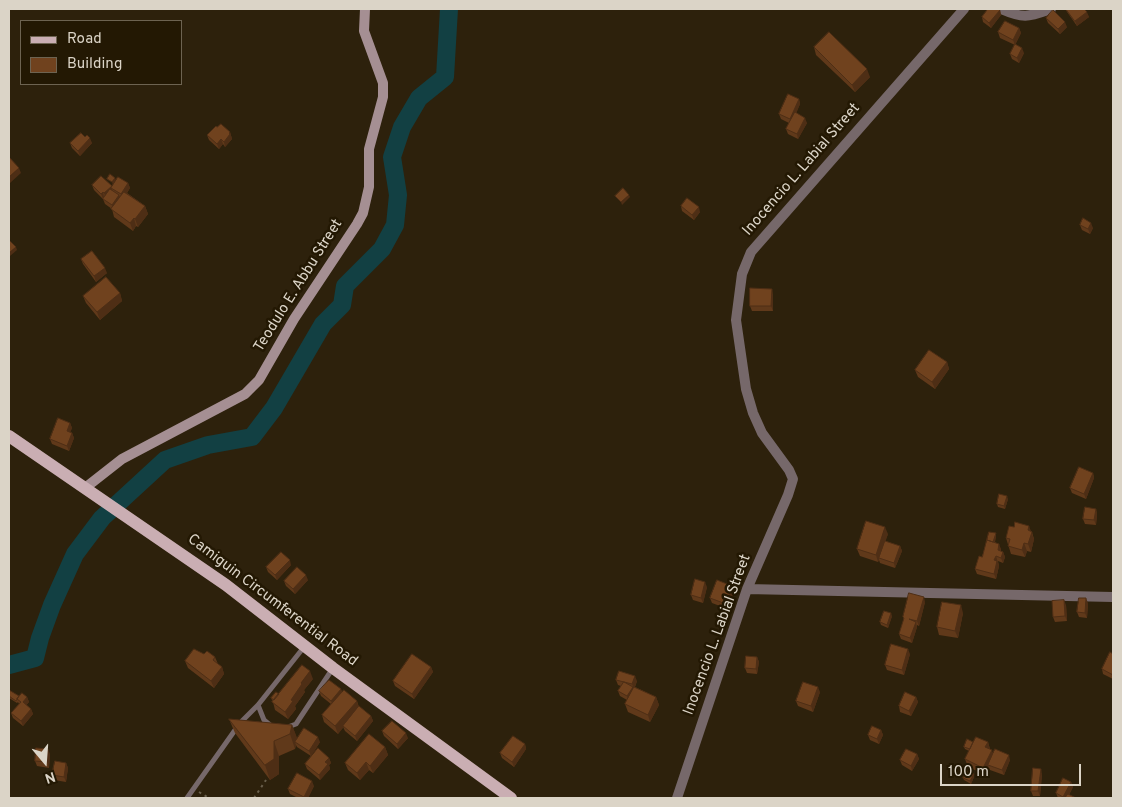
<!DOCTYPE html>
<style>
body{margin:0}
#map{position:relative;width:1122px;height:807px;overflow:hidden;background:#2d210c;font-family:Overpass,sans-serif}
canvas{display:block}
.frame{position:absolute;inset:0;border:10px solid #dbd4c7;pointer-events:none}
.legend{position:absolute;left:20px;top:20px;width:162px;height:65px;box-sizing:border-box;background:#231803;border:1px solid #6d6351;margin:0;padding:6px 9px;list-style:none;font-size:15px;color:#dbd4c7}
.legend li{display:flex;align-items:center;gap:10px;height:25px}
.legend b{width:25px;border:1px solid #6d6351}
.north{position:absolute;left:20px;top:737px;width:50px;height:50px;-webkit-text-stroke:4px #231803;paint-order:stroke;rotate:162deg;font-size:14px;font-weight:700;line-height:20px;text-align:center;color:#dbd4c7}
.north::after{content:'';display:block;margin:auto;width:18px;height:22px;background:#dbd4c7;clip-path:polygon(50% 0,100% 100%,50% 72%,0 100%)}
.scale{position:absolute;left:940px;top:764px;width:141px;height:22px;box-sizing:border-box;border:2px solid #dbd4c7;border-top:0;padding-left:6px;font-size:15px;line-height:18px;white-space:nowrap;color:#dbd4c7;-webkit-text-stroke:4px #231803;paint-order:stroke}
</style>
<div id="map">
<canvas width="1122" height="807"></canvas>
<div class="frame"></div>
<ul class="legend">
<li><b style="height:6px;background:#caaeb3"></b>Road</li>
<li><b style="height:14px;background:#70421e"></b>Building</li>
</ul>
<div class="north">N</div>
<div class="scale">100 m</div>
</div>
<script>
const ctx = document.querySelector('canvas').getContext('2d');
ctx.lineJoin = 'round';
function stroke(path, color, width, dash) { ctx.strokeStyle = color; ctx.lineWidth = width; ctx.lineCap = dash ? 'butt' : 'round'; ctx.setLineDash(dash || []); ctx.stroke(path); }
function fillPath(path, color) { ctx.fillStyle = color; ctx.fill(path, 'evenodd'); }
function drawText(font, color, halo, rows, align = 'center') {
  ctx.font = font + ' Overpass,sans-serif'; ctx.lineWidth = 5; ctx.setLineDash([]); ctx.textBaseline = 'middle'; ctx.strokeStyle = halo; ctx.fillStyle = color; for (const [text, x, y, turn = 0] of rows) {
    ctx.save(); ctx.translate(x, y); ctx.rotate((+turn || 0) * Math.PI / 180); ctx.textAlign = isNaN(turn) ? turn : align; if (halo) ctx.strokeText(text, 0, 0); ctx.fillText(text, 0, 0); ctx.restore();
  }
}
stroke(new Path2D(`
 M9,665L35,658L40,638L52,605L75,554L102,518L165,460L208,445L252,437L274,408L323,324L342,305L345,286L382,249L395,225L398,195L392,157L402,127L419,98L445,77L449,9`), '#124043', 18);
stroke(new Path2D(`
 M199,792L209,798
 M254,798L266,780`), '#695f4c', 2, [2.5, 4]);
stroke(new Path2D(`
 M258,705L264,720L270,725
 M288,727L296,724L333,668
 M187,798L240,723L258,705L304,647`), '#76686a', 5);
stroke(new Path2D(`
 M1001,9C1024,19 1028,17 1051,9
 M747,589L1113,597
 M677,798L747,589L788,495L793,479L789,470L762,433L753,413L746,389L736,320L742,274L751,252L964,9`), '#76686a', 10);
stroke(new Path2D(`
 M85,488L122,459L245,394L259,380L294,319L357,224L363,213L369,187V149L383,97V83L364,31L365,9`), '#a58f93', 10);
stroke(new Path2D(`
 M9,436L226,585L333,668L511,798`), '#caaeb3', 12);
fillPath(new Path2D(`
 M1065,9H1084L1089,17L1077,26Z
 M1000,10L1001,15L991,28L983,22L982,17Z
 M1046,18L1067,27L1060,34L1048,23Z
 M1019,28L1021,33L1015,45L1000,38L998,32Z
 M814,47L870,77L855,92L816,55Z
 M1024,53L1019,63L1012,59L1010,54Z
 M799,99L800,104L796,113L807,123L798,139L788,134L786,129L789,123L781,119L779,114Z
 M217,127L230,132L232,139L225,147L223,144L219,149L209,140L207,135Z
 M85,137L92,143L80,156L72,148L70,143Z
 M128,183L130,188L127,193L145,206L148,214L138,227L136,226L133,231L114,217L112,209L105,204L103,199L94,190L92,185L112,186V187Z
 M681,206L700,212L694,220L682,211Z
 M1080,225L1093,228L1090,234L1082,230Z
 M81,259L107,273L96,282L83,264Z
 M120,293L122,301L100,320L86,303L83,296Z
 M773,294V311H752L750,306Z
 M947,362L949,369L935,389L918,377L915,370Z
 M70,423L72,428L70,432L72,433L74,438L69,451L52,444L50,439Z
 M1093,473L1094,478L1086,499L1072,493L1070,488Z
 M1008,499L1005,509L998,507L997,504Z
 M1096,509L1097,514L1096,525L1085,524L1083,519Z
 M1031,531L1032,532L1034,539L1031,552L1027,551L1025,557L1011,554L1006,538Z
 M996,533V536L995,542L1001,549V551L1003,552L1005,557L1003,563L998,561L999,566L996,579L977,574L975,569Z
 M888,534L885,541L900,546L902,551L895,568L880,563L879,560L878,562L860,556L857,549Z
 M291,565L277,580L268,572L266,567Z
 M308,580L295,594L286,586L284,581Z
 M707,587L703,603L693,600L691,595Z
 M734,591L728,609L712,603L710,598Z
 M925,602L919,626L917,625V627L912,643L901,639L899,634L904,620L903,617Z
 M1088,603L1087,618L1079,617L1077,612Z
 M1066,605L1067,621L1055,622L1053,617Z
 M963,613L958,638L939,635L937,627Z
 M892,616L888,628L881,625L880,622Z
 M204,654L215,657L218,664L222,667L224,674L214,688L188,668L185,661Z
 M910,654L904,675L887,670L885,665Z
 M1113,654V679L1103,674L1102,669Z
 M757,657L759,662L757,674L747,673L745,668Z
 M431,667L433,672L414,699L395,686L393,681Z
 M313,679L304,690L305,692L295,706L296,709L288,719L275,710L273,702L271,698Z
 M616,680L637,681L635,687L656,697L659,705L650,722L628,712L625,704L627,700L620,696L618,691L621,686L618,685Z
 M341,689L342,692L357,701L359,707L371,716L373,721L357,741L345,731L343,727L338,734L324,722L322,715L331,704L321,696L319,691Z
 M9,691L19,696L27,697L29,702L26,705L31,709L33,714L23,726L13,718L11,713L19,704L18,702L17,703L9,698Z
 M820,692L813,712L798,706L796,701Z
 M916,697L918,702L911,716L900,712L899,706Z
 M229,719L292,725L297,739L320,742L311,756L297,747L296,745L295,749L279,756V774L270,780L235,733Z
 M881,730L883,735L879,744L870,740L868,735Z
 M382,731L408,738L398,749L384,736Z
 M973,742H988L990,749L993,753L1010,760L1004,775L990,770L989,768L986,775L968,767L965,759L969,751L965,749L964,747Z
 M525,744L526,749L514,767L502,758L500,753Z
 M385,747L388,755L373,773L369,770L360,780L348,770L345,763Z
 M50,754L49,768L37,766L35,761Z
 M917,754L919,759L912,771L902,765L900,760Z
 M329,758L331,763L329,765L330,769L320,780L307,769L305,764Z
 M66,763L68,768L66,782L54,780L52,775Z
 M974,774V777L971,784L964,780L963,778Z
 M1042,774L1040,796H1033L1031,791Z
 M1071,782L1073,787L1069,795L1076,798H1058L1056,793Z
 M314,786L308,798H298L290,794L288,789Z`), '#60391a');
fillPath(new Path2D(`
 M1000,10L1001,15L991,28L989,23Z
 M1087,12L1089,17L1077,26L1075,21Z
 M1065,22L1067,27L1060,34L1058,29Z
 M1019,28L1021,33L1015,45L1013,40Z
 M1022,48L1024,53L1019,63L1017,58Z
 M867,69L870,77L855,92L852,85Z
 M799,99L800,104L792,124L790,119Z
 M805,118L807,123L798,139L797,134Z
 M230,132L232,139L225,147L224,142Z
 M90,138L92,143L80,156L78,151Z
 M221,139L223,144L219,149L217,144Z
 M19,168L21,173L10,183L9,177Z
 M115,178L116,180L113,185L112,182Z
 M128,183L130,188L123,199L121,194Z
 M112,186L113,189L111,188L113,192L106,198L104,193Z
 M103,192L104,197L103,199L101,194Z
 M119,195L121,200L114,210L112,205Z
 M629,195L630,197L622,205L621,202Z
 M145,206L148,214L138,227L135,219Z
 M699,207L700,212L694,220L692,215Z
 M134,218L136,226L133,231L130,223Z
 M1091,223L1093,228L1090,234L1088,229Z
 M16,247L17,250L10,256L9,253Z
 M105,268L107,273L96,282L94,276Z
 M772,289L773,294V311L771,306Z
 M120,293L122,301L100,320L97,312Z
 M947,362L949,369L935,389L932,382Z
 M70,423L72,428L69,436L67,431Z
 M72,433L74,438L69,451L67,446Z
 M1093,473L1094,478L1086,499L1084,494Z
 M1007,496L1008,499L1005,509L1004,506Z
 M1096,509L1097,514L1096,525L1094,520Z
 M1029,526L1034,539L1031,552L1028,544V530Z
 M885,527L888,534L880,558H879V560L878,562L876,555Z
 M996,533V536L994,545L993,542Z
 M1024,543L1027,551L1025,557L1022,550Z
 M999,544L1001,549L999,555L998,550Z
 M900,546L902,551L895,568L894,563Z
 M1003,552L1005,557L1003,563L1001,558Z
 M996,556L999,566L996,579L994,574V560Z
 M290,560L291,565L277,580L275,575Z
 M306,575L308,580L295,594L293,589Z
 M705,582L707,587L703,603L701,598Z
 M732,586L734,591L728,609L726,604Z
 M924,597L925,602L919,626L917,621Z
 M1086,598L1088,603L1087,618L1085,613Z
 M1064,600L1066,605L1067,621L1065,616Z
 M961,605L963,613L958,638L955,631Z
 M891,613L892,616L888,628L887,625Z
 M916,622L917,627L912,643L910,638Z
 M908,649L910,654L904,675L902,670Z
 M757,657L759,662L757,674L756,669Z
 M222,667L224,674L214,688L211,681Z
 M431,667L433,672L414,699L412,694Z
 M310,671L313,679L304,690L305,692L295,706L296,709L288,719L285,712L291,700L301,683Z
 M635,676L637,681L634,689L632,684Z
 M633,687L635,692L629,701L627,696Z
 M818,687L820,692L813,712L811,706Z
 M341,689L342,694L333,706L331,701Z
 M27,697L29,702L25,707L23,702Z
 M656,697L659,705L650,722L648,715Z
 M916,697L918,702L911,716L909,711Z
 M357,701L359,709L338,734L335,726Z
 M31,709L33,714L23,726L21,721Z
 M371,716L373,721L357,741L355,736Z
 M292,725L298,740L295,742L296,745L295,749L290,734Z
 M881,730L883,735L879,744L877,739Z
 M406,733L408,738L398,749L397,744Z
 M318,737L320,742L311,756L309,751Z
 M274,741L279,756V774L270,780L265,765Z
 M988,742L990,750L985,747Z
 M525,744L526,749L514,767L512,762Z
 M385,747L388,755L373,773L370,766Z
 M48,749L50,754L49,768L47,762Z
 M992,750L994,757L988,765L989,768L986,775L983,768Z
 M917,754L919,759L912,771L911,766Z
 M1009,755L1010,760L1004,775L1002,770Z
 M329,758L331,763L329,765L330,769L320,780L319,775L325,762Z
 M366,762L369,770L360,780L357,773Z
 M66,763L68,768L66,782L64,777Z
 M1041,769L1042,774L1040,796L1038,791Z
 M974,774V777L971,784L970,781Z
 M312,781L314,786L308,798H304V797Z
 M1071,782L1073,787L1067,798H1064L1063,797Z`), '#4e2e15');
const building = new Path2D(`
 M988,9H998L1000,10L989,23L982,17Z
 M1066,9H1084L1087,12L1075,21Z
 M1053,10L1065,22L1058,29L1046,18Z
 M1005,21L1019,28L1013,40L998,32Z
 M829,32L867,69L852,85L814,47Z
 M1015,44L1022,48L1017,58L1010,54Z
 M788,94L799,99L790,119L779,114Z
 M795,112L805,118L797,134L786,129Z
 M221,124L230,132L229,133L230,134L224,142L221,139L217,144L207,135L216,126L217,127Z
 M81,133L85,137L87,135L90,138L78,151L70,143Z
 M9,157L19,168L9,177Z
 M110,174L115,178L112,182L107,179Z
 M101,176L112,186L104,193L103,192L101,194L92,185Z
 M118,177L128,183L121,194L111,188Z
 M623,188L629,195L621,202L615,196Z
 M110,189L119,195L112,205L103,199Z
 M124,192L145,206L135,219L134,218L130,223L111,209Z
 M687,198L699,207L692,215L681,206Z
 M1083,218L1091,223L1088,229L1080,225Z
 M9,240L16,247L9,253Z
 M92,251L105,268L94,276L81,259Z
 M106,277L120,293L97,312L83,296Z
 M750,288L772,289L771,306H750Z
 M929,350L947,362L932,382L915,370Z
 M58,418L70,423L67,431L72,433L67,446L50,439Z
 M1079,467L1093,473L1084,494L1070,488Z
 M999,494L1007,496L1004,506L997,504Z
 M1085,507L1096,509L1094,520L1083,519Z
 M866,521L885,527L876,555L857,549Z
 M1015,522L1029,526L1028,530L1032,532L1028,544L1024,543L1022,550L1008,546L1010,539L1006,538L1009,526L1014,527Z
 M989,532L996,533L993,542L987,540Z
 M987,540L999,544L998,550L1003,552L1001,558L996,556L994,560L997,561L994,574L975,569L979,556L982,557Z
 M885,541L900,546L894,563L879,558Z
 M281,552L290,560L275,575L266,567Z
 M297,567L306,575L293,589L284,581Z
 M695,579L705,582L701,598L691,595Z
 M717,580L732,586L726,604L710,598Z
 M909,593L924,597L917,621L909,619L916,622L910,638L899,634L904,618L903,617Z
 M1079,598H1086L1085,613L1077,612Z
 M1064,600L1065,616L1053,617L1052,601Z
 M942,602L961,605L955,631L937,627Z
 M884,611L891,613L887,625L880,622Z
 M891,644L908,649L902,670L885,665Z
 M194,649L204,654L207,651L215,657L213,660L222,667L211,681L185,661Z
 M1110,652L1113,654V675L1102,669Z
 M412,654L431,667L412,694L393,681Z
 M746,656L757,657L756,669L745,668Z
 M302,665L310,671L301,683L302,684L291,700L293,701L285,712L272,702Z
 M619,671L635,676L632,684L616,680Z
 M329,680L341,689L331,701L319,691Z
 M624,682L633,687L627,696L618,691Z
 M803,682L818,687L811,706L796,701Z
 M634,687L656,697L648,715L625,704Z
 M9,690L19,696L16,701L9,696Z
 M344,690L357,701L335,726L322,715Z
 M276,692L279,694L274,700L271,698Z
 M905,692L916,697L909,711L899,706Z
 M22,693L27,697L23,702L31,709L21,721L11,713L21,702L17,699Z
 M359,706L371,716L355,736L343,726Z
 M229,719L292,725L290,734L274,741V759L265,765Z
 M392,721L406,733L397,744L382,731Z
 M872,726L881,730L877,739L868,735Z
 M304,728L318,737L309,751L295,742Z
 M369,734L385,747L370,766L366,762L357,773L345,763Z
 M513,736L525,744L512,762L500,753Z
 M976,737L988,742L985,747L992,750L983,768L965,759Z
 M967,739L973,742L970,749L964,747Z
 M36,748L48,749L47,762L35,761Z
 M318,748L329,758L325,762L328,764L319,775L305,764Z
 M906,749L917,754L911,766L900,760Z
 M995,749L1009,755L1002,770L988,765Z
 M55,761L66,763L64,777L52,775Z
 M1033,768L1041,769L1038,791H1031Z
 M966,771L974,774L970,781L963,778Z
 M297,773L312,781L304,797L288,789Z
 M1063,778L1071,782L1063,797L1056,793Z
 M1068,794L1076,798H1065Z`);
fillPath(building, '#70421e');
stroke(building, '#4e2e15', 1);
drawText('15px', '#dbd4c7', '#231803', [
 ["Inocencio L. Labial Street",802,170,-49],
 ["Teodulo E. Abbu Street",299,286,-58],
 ["Camiguin Circumferential Road",272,601,37],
 ["Inocencio L. Labial Street",718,635,-70]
]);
</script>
